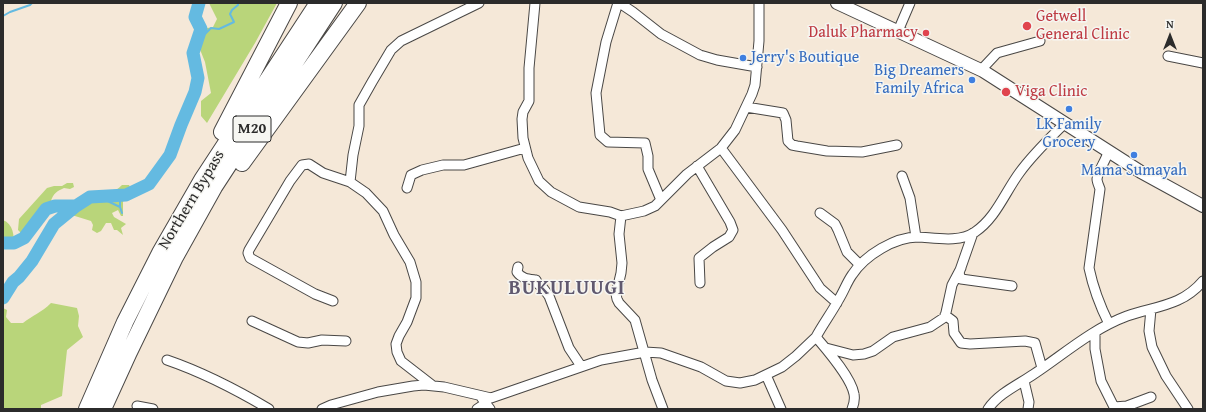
<!DOCTYPE html>
<style>
body{margin:0}
#map{position:relative;width:1206px;height:412px;overflow:hidden;background:#f5e8d8;font-family:"Gentium Book Plus",serif}
canvas{display:block}
.frame{position:absolute;inset:0;border:4px solid #2b2b2b;pointer-events:none}
.north{position:absolute;left:1150px;top:16px;width:40px;height:40px;-webkit-text-stroke:3px #f6f6f2;paint-order:stroke;rotate:0deg;font-size:11px;font-weight:700;line-height:16px;text-align:center;color:#2b2b2b}
.north::after{content:'';display:block;margin:auto;width:14px;height:18px;background:#2b2b2b;clip-path:polygon(50% 0,100% 100%,50% 72%,0 100%)}
</style>
<div id="map">
<canvas width="1206" height="412"></canvas>
<div class="frame"></div>
<div class="north">N</div>
</div>
<script>
const ctx = document.querySelector('canvas').getContext('2d');
ctx.lineJoin = 'round';
function fillPath(path, color) { ctx.fillStyle = color; ctx.fill(path, 'evenodd'); }
function stroke(path, color, width, dash) { ctx.strokeStyle = color; ctx.lineWidth = width; ctx.lineCap = dash ? 'butt' : 'round'; ctx.setLineDash(dash || []); ctx.stroke(path); }
function drawText(font, color, halo, rows, align = 'center') {
  ctx.font = font + ' "Gentium Book Plus",serif'; ctx.lineWidth = 3; ctx.setLineDash([]); ctx.textBaseline = 'middle'; ctx.strokeStyle = halo; ctx.fillStyle = color; for (const [text, x, y, turn = 0] of rows) {
    ctx.save(); ctx.translate(x, y); ctx.rotate((+turn || 0) * Math.PI / 180); ctx.textAlign = isNaN(turn) ? turn : align; if (halo) ctx.strokeText(text, 0, 0); ctx.fillText(text, 0, 0); ctx.restore();
  }
}
fillPath(new Path2D(`
 M209,3H277L255,43L207,123L201,116V101L211,93L205,62L199,47L202,29L213,27L217,19Z
 M67,183H73L74,187L70,189L64,188C57,191 53,194 51,201C66,198 81,210 96,201V195C107,194 114,193 122,185H129L130,187L123,202V216H121L118,210L112,213L114,217L126,224L121,228L123,235L117,230H114L111,223H106L101,231L97,233L92,230L93,225L91,221L62,212L57,208L47,209L39,224L30,234H22L18,230L19,219L47,188L54,186H62Z
 M3,220C13,224 15,236 13,246C0,247 3,229 3,220Z
 M51,303L77,308L79,316L78,326L83,337L67,350L62,396L41,405V409H3V308L7,310L6,317L11,323H23C33,315 41,313 51,303Z`), '#b9d57a');
fillPath(new Path2D(`
 M188,109V118L178,134L181,141L173,147V142L178,134V121L181,116Z`), '#64bae1');
stroke(new Path2D(`
 M3,16L10,12L30,5L32,3
 M199,36L205,34L211,28L219,29L234,22L230,14L232,10L238,5V3
 M120,195V207
 M97,196L120,207L122,213`), '#64bae1', 2);
stroke(new Path2D(`
 M3,243H14L24,238L46,209L55,206H76
 M3,298L13,282L19,277L32,261L54,224L76,206L90,197L126,195L149,184L170,155L181,125L195,92L198,78L193,53L201,29L195,17L199,3`), '#64bae1', 13);
const minor = new Path2D(`
 M535,3L529,68V101L523,112L522,119L523,138L528,158L539,181L551,192L579,207L610,212L621,216L619,234L622,263L621,273L616,294L617,299L619,303L635,320L652,380L663,409
 M898,31L910,3
 M1168,56L1203,63
 M981,70L997,53L1040,41
 M746,107L783,113L786,120L788,141L792,145L797,146L827,151L862,152L897,145
 M721,148L782,230L820,288L837,303
 M1108,152C1106,161 1098,170 1097,179C1097,182 1099,186 1100,189L1089,268C1093,287 1100,306 1109,324
 M697,166L730,222L733,230L729,237L713,247L699,258L700,283
 M902,176L910,198L916,237
 M350,182L353,155L359,126V105L372,82L391,50L401,41L479,3
 M407,188L411,175L422,170L443,165H464L525,148
 M661,200L648,169V156L645,143L608,142L600,135L596,93L606,42L617,6L619,4H621L633,12L661,34L700,55L717,60L757,67
 M820,213L835,224L838,230L847,252L860,265
 M621,216L644,211L655,206L687,174L721,148L735,130L752,94L755,85L759,41V3
 M973,233L959,273L961,279L1012,286
 M518,267L517,272C522,279 528,279 536,280L538,284L543,288L549,296L569,348L581,366
 M333,301L315,294L250,258L248,253L249,250L290,181L302,165L309,164L323,173L350,182L366,193L383,211L394,235L410,262L416,282V298L407,322L399,336L396,344L397,352L401,361L432,385
 M1151,309L1149,331L1152,347L1166,376L1188,409
 M945,315L953,321L954,333L961,343L970,344L1025,341L1035,343L1042,368
 M252,321L298,342L308,343L322,340L346,341
 M1095,332V349L1101,381L1115,409
 M816,337C827,350 851,377 854,394C855,399 854,404 852,409
 M826,348L853,355L864,354L873,351L893,337L930,327L945,317L952,285L961,268
 M167,360C202,372 237,390 269,409
 M766,375L781,409
 M1024,381L1029,402L1028,409
 M481,397L490,409
 M137,406L153,409
 M1114,407L1127,406L1151,397
 M322,409L331,405L378,392L413,386L424,385L444,387L491,398L601,360L645,352L661,353L701,367L726,381L740,383L755,380L782,367L796,356L816,337C823,324 832,312 839,299C844,291 847,282 852,275C865,255 895,237 918,237C936,238 959,243 975,232C996,218 1005,192 1020,172C1033,154 1049,139 1065,123
 M477,409L486,403
 M988,409C999,393 1018,385 1034,374C1064,354 1092,329 1127,316C1156,306 1182,306 1203,281`);
const secondary = new Path2D(`
 M837,3L983,71L1141,172L1203,206`);
const motorway = new Path2D(`
 M222,132L289,3
 M242,163L358,3
 M87,409L125,322L160,253L202,180L318,3
 M103,409L129,352L175,257L214,187L334,3`);
stroke(minor, '#494745', 11);
stroke(secondary, '#494745', 14);
stroke(motorway, '#494745', 18);
stroke(minor, '#fff', 9);
stroke(secondary, '#fff', 12);
stroke(motorway, '#fff', 16);
for (const [x, y, r, color] of [
 [1027,26,5,"#e0444e"],
 [926,33,4,"#e0444e"],
 [743,58,4,"#3f7fe0"],
 [972,80,4,"#3f7fe0"],
 [1006,92,5,"#e0444e"],
 [1069,109,4,"#3f7fe0"],
 [1134,155,4,"#3f7fe0"]
]) { const dot = new Path2D(); dot.arc(x, y, r, 0, 2 * Math.PI); ctx.fillStyle = color; ctx.fill(dot); stroke(dot, '#f6f6f2', 1.5); }
for (const [x, y, w] of [
 [252,129,38]
]) { const box = new Path2D(); box.roundRect(x - w / 2, y - 13, w, 26, 3); ctx.fillStyle = '#f6f6f2'; ctx.fill(box); stroke(box, '#2b2b2b', 1); }
drawText('bold 15px', '#2b2b2b', null, [
 ["M20",252,129]
]);
drawText('16px', '#be3a42', '#f6f6f2', [
 ["Getwell",1036,17],
 ["General Clinic",1036,35],
 ["Daluk Pharmacy",918,33,"right"],
 ["Viga Clinic",1015,92]
], 'left');
drawText('16px', '#366cbe', '#f6f6f2', [
 ["Jerry's Boutique",751,58,"left"],
 ["Big Dreamers",964,71,"right"],
 ["Family Africa",964,89,"right"],
 ["LK Family",1069,125],
 ["Grocery",1069,143],
 ["Mama Sumayah",1134,171]
]);
drawText('16px', '#2b2b2b', '#f6f6f2', [
 ["Northern Bypass",192,200,-59]
]);
ctx.letterSpacing = '1px';
drawText('bold 20px', '#60596f', '#f6f6f2', [
 ["BUKULUUGI",567,289]
]);
ctx.letterSpacing = '0px';
</script>
